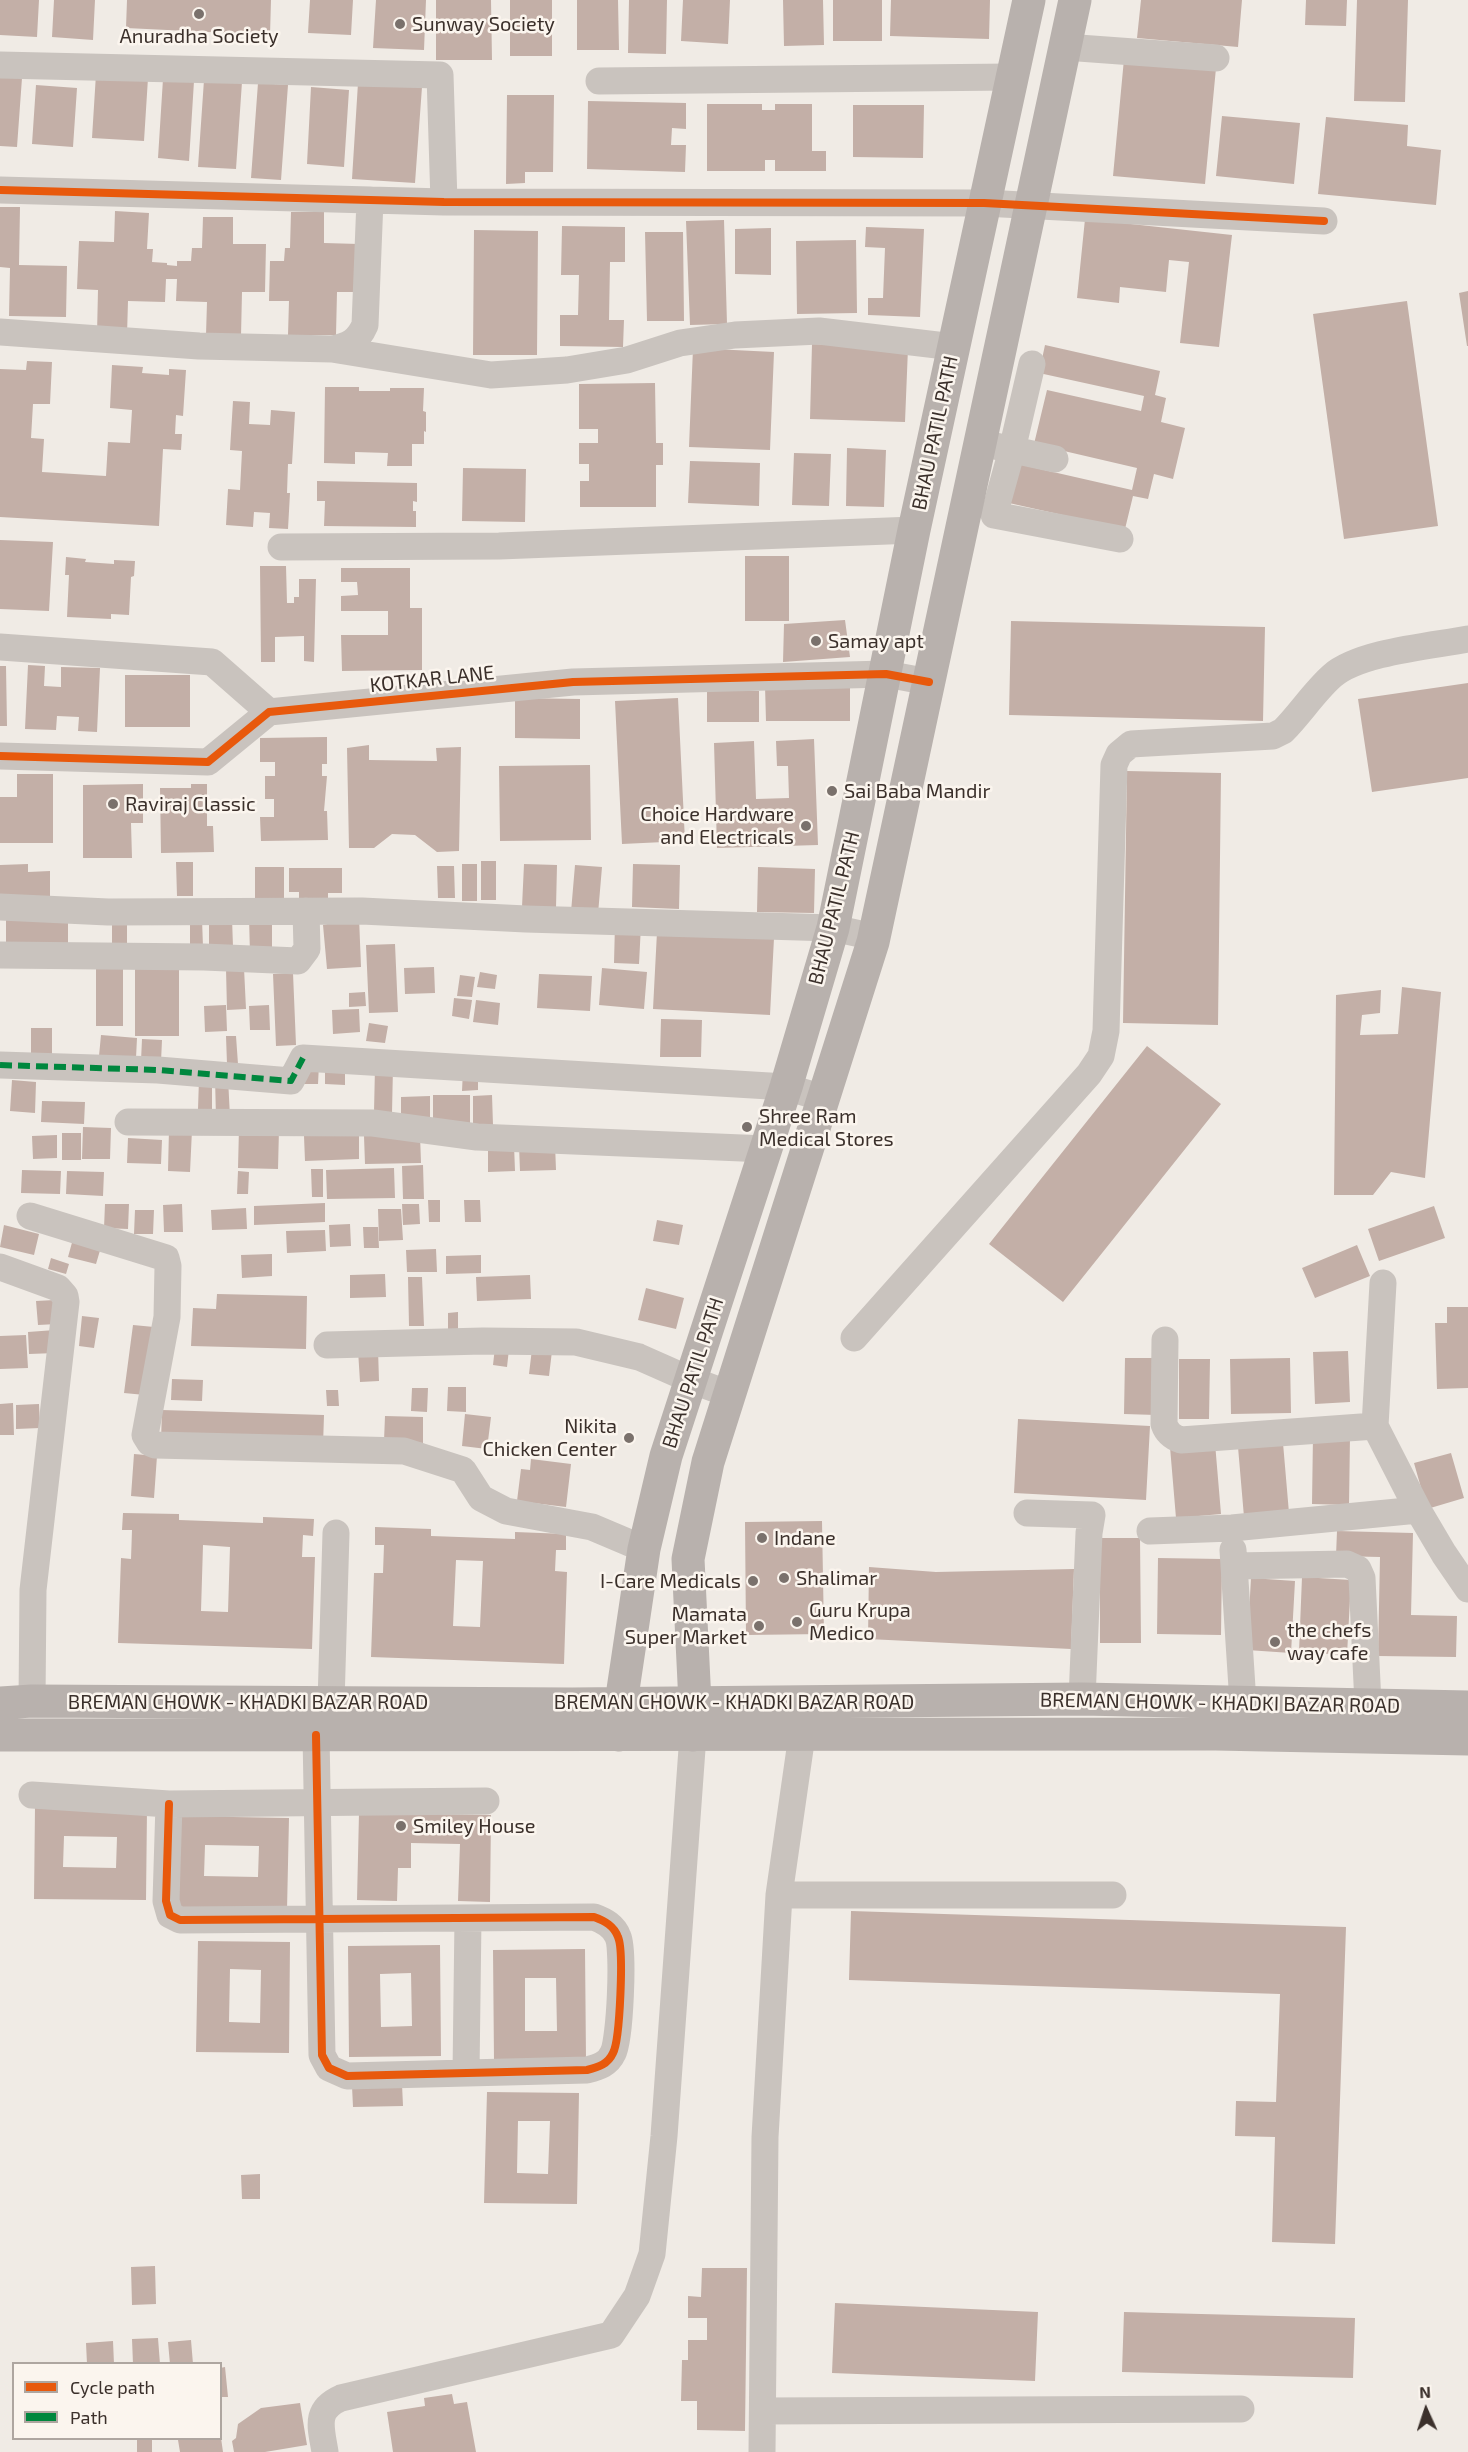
<!DOCTYPE html>
<style>
body{margin:0}
#map{position:relative;width:1468px;height:2452px;overflow:hidden;background:#f0ebe5;font-family:"Exo 2",sans-serif}
canvas{display:block}
.legend{position:absolute;left:12px;top:2362px;width:210px;height:78px;box-sizing:border-box;background:#fbf5ee;border:2px solid #aea6a0;margin:0;padding:8px 10px;list-style:none;font-size:18px;color:#3b302b}
.legend li{display:flex;align-items:center;gap:12px;height:30px}
.legend b{width:30px;border:2px solid #aea6a0}
.north{position:absolute;left:1396px;top:2380px;width:60px;height:60px;-webkit-text-stroke:4px #fbf5ee;paint-order:stroke;rotate:357deg;font-size:16px;font-weight:700;line-height:24px;text-align:center;color:#3b302b}
.north::after{content:'';display:block;margin:auto;width:21px;height:27px;background:#3b302b;clip-path:polygon(50% 0,100% 100%,50% 72%,0 100%)}
</style>
<div id="map">
<canvas width="1468" height="2452"></canvas>
<ul class="legend">
<li><b style="height:8px;background:#e8590c"></b>Cycle path</li>
<li><b style="height:8px;background:#00873e"></b>Path</li>
</ul>
<div class="north">N</div>
</div>
<script>
const ctx = document.querySelector('canvas').getContext('2d');
ctx.lineJoin = 'round';
function fillPath(path, color) { ctx.fillStyle = color; ctx.fill(path, 'evenodd'); }
function stroke(path, color, width, dash) { ctx.strokeStyle = color; ctx.lineWidth = width; ctx.lineCap = dash ? 'butt' : 'round'; ctx.setLineDash(dash || []); ctx.stroke(path); }
function drawText(font, color, halo, rows, align = 'center') {
  ctx.font = font + ' "Exo 2",sans-serif'; ctx.lineWidth = 5; ctx.setLineDash([]); ctx.textBaseline = 'middle'; ctx.strokeStyle = halo; ctx.fillStyle = color; for (const [text, x, y, turn = 0] of rows) {
    ctx.save(); ctx.translate(x, y); ctx.rotate((+turn || 0) * Math.PI / 180); ctx.textAlign = isNaN(turn) ? turn : align; if (halo) ctx.strokeText(text, 0, 0); ctx.fillText(text, 0, 0); ctx.restore();
  }
}
fillPath(new Path2D(`
 M0,0H39L37,37L0,35Z
 M54,0H95L93,40L52,37Z
 M127,0H271L270,35L126,28Z
 M310,0H353L351,35L308,33Z
 M376,0H426L424,50L373,48Z
 M436,0H491L492,60H436Z
 M510,0H552V56H510Z
 M577,0H618L619,50H577Z
 M629,0H667L666,54L628,53Z
 M683,0H730L728,44L681,41Z
 M783,0H823L824,45L784,46Z
 M833,0H882V41H833Z
 M891,0H990L989,39L890,36Z
 M1141,0H1242L1238,47L1137,38Z
 M1306,0H1347L1346,26L1305,25Z
 M1357,0H1408L1405,102L1354,101Z
 M1124,59L1216,68L1205,184L1113,176Z
 M96,74L148,78L144,141L92,138Z
 M0,77L22,78L17,147L0,146Z
 M163,79L194,81L189,161L158,158Z
 M204,80L242,82L236,169L198,167Z
 M258,83L288,85L281,180L251,178Z
 M358,83L422,87L415,183L352,179Z
 M36,85L77,88L73,147L32,144Z
 M311,87L349,90L344,167L307,164Z
 M507,95H554L553,172H525V183L506,184Z
 M588,101L686,103V129L672,128L671,145H686L685,172L587,169Z
 M707,104H762V110H775V104H812V151H826V171H775V160H765V171H707Z
 M853,105H924L923,158L853,157Z
 M1222,116L1300,123L1294,184L1216,176Z
 M1326,117L1408,125L1407,146L1441,150L1436,205L1318,194Z
 M0,207H20L19,265L67,266L66,317L9,316L10,268L0,267Z
 M115,211L149,213L147,249H153L152,262L167,263V265L177,266V261H191L192,248H202L203,217H233V244H266L265,292H242L241,336L206,335L207,302L176,301L177,279H166L165,302L128,301L127,335L97,334L98,290L77,289L79,241L114,242Z
 M291,212H324V243L359,244L357,292H337L336,335H288L289,301H269L270,261H284L285,248H290Z
 M1085,219L1232,235L1219,347L1180,343L1189,262L1169,260L1166,292L1120,287L1119,303L1077,298Z
 M724,220L727,324L690,325L686,221Z
 M562,226L625,227V262H610L609,320H624L623,347L560,346V315H578L579,275H561Z
 M866,227L924,229L920,317L868,315V298H883L885,248L865,247Z
 M771,228V275L735,274V229Z
 M474,230L538,231L537,355H473Z
 M645,232H683L684,321H647Z
 M856,240L857,313L797,314L796,241Z
 M1468,291V346H1467L1459,293Z
 M1407,301L1438,526L1344,539L1313,314Z
 M812,344L908,348L905,422L810,419Z
 M1045,345L1160,371L1155,395L1166,398L1161,422L1185,428L1173,479L1154,474L1148,499L1133,496L1125,529L1009,503L1018,464L1132,490L1137,468L1034,444L1047,390L1141,411L1144,396L1039,373Z
 M693,348L774,352L770,450L689,447Z
 M27,361L52,362L50,404H33L31,438L44,439L42,472L106,476L108,442L130,443L132,410L110,408L112,365L143,367L142,373L169,375V369L186,370L183,416L176,415L175,434H182L181,450L163,449L159,526L0,517V369L26,370Z
 M655,383L656,443H663V465H656V507H580V481H589V464H579V443H598V429H579V384Z
 M325,387H359V391H390V388H424L423,411L426,412V432L424,431V444H412V466H387L388,453L355,452V464L324,463Z
 M233,401L250,402L249,424L270,425L271,410L295,412L292,464H288L287,493H290L288,529L269,528L270,513L254,512L253,527L226,525L228,489L240,490L242,451L230,450Z
 M847,448L886,450L884,507L846,506Z
 M794,453L831,454L829,506L792,505Z
 M690,461L760,463L759,506L688,503Z
 M463,468L526,469L525,522L462,521Z
 M317,481L417,483V502L413,501V511H416V527L324,526L325,501H317Z
 M0,540L53,542L49,611L0,609Z
 M745,556H789V621H745Z
 M66,557L86,559L85,562L114,564V560L135,561L134,576L131,577L129,615L111,614V619L67,617L69,575H65Z
 M260,566H286L287,603H294V597H299V579H316L314,662L304,661V636L275,637V662H261Z
 M341,568H410V608H422V670L342,671L341,635H388V611H341V596L358,595L357,582H341Z
 M845,620L850,657L783,662L784,624Z
 M1011,621L1265,627L1263,721L1009,715Z
 M28,665L45,666L44,686L61,687V667L100,668L97,732L78,731L79,717L57,716L56,730L25,729Z
 M0,666H6L7,726H0Z
 M125,675H190V727H125Z
 M1468,683V778L1372,792L1358,699Z
 M765,686H850V721H766Z
 M707,691H759V722H707Z
 M515,698L580,699V739L515,738Z
 M678,698L685,841L622,844L615,701Z
 M327,737V764H322V776H327L324,811H327L328,840L261,841L260,817H274V799H265V776H275V762H260V738Z
 M814,739L818,845L717,848L714,743L754,741L756,799L789,798L788,766H777L776,741Z
 M369,745V760L437,761L436,748L461,747L459,851L437,852L415,835L392,834L374,848H349L347,748Z
 M590,765L591,840L500,841L499,766Z
 M1127,771L1221,773L1218,1025L1123,1023Z
 M17,774H53V843H0V797H17Z
 M143,784V823H131L132,858H83V785Z
 M191,784H207V826H213L214,852L161,853L160,788H191Z
 M481,861H496V900H481Z
 M176,862H193V896H177Z
 M28,864V872L50,871V896L0,897V865Z
 M462,864H477V901H462Z
 M524,864L557,865L556,908L522,907Z
 M633,864L680,865L679,909L632,907Z
 M575,865L602,867L598,914L571,912Z
 M437,866H454L455,898H438Z
 M255,867H284V900H255Z
 M758,867L815,869L814,913L757,912Z
 M289,868H342V893H328V903H299V892H289Z
 M6,911L68,912V947L6,946Z
 M112,916H127V948H112Z
 M272,916V954H250L249,917Z
 M359,917L361,967L327,969L323,925Z
 M209,918H232L233,947L209,948Z
 M190,919H202L203,947H190Z
 M615,924L641,925L639,964L614,963Z
 M657,932L774,938L770,1015L653,1009Z
 M395,944L398,1012L369,1013L366,945Z
 M135,960H179V1036H135Z
 M96,962H123V1026H96Z
 M434,967L435,993L405,994L404,968Z
 M244,968L246,1009L227,1010L226,969Z
 M602,968L647,972L644,1009L599,1005Z
 M480,972L497,975L495,989L477,987Z
 M293,973L296,1045L276,1046L273,974Z
 M539,974L592,976L590,1011L537,1008Z
 M460,975L475,977L472,997L457,996Z
 M1402,987L1441,992L1425,1178L1391,1172L1373,1195H1334L1336,995L1381,990L1380,1013L1362,1015L1360,1035L1398,1034Z
 M365,992L366,1006L349,1007V993Z
 M454,998L472,1000L469,1019L452,1016Z
 M476,1000L500,1003L498,1025L473,1022Z
 M226,1005L227,1031L205,1032L204,1006Z
 M269,1005L270,1030H250L249,1006Z
 M359,1009L360,1032L333,1034L332,1010Z
 M661,1019L702,1020L701,1057H660Z
 M369,1023L388,1026L385,1043L366,1041Z
 M31,1028H52V1057H31Z
 M101,1035L137,1038L136,1058L99,1056Z
 M226,1036H236L238,1064H227Z
 M142,1039L162,1040L161,1062L141,1061Z
 M1147,1046L1221,1104L1063,1302L989,1244Z
 M304,1064H319L318,1084H303Z
 M325,1066H345V1085L325,1084Z
 M375,1067H393L392,1113L374,1112Z
 M463,1070H478V1090L462,1091Z
 M215,1078H228L230,1117L216,1118Z
 M199,1079L212,1080V1109H198Z
 M12,1080L36,1082L35,1113L10,1111Z
 M433,1095H470V1123L433,1124Z
 M492,1095L493,1125H473V1096Z
 M430,1096V1120H401V1097Z
 M42,1101L85,1102L84,1124L41,1122Z
 M83,1127L111,1128L110,1159H82Z
 M239,1128L279,1129L278,1169L238,1168Z
 M169,1129L192,1130L190,1172L168,1171Z
 M62,1133H81V1160H62Z
 M359,1134V1159L305,1161L304,1136Z
 M57,1135V1158L33,1159L32,1136Z
 M420,1135L421,1163L365,1164L364,1136Z
 M128,1138L162,1140L161,1164L127,1163Z
 M555,1144L556,1170L520,1171L519,1145Z
 M488,1145H514L515,1171L488,1172Z
 M423,1165L424,1199H403L402,1166Z
 M394,1168L395,1198L327,1199L326,1170Z
 M311,1169H323V1197H312Z
 M22,1170L61,1171L60,1194L21,1193Z
 M67,1171L104,1172L103,1196L66,1194Z
 M238,1171L249,1172L248,1194H237Z
 M428,1200H440V1222H429Z
 M464,1200H480L481,1222H465Z
 M325,1203V1222L254,1225V1206Z
 M105,1204H129L128,1229L104,1228Z
 M182,1204L183,1232H164L163,1205Z
 M402,1204H419L420,1224L403,1225Z
 M1434,1206L1445,1238L1379,1261L1368,1229Z
 M246,1208L247,1229L212,1230L211,1210Z
 M378,1209H401L403,1240L379,1241Z
 M135,1210H154L153,1234H134Z
 M657,1220L683,1225L679,1245L653,1241Z
 M350,1224L351,1246L330,1247L329,1225Z
 M4,1225L39,1234L34,1255L0,1247Z
 M363,1227H378L379,1248H364Z
 M325,1230L326,1251L287,1253L286,1231Z
 M73,1239L101,1247L96,1264L68,1257Z
 M1357,1245L1370,1276L1315,1298L1302,1268Z
 M436,1249L437,1272H407L406,1250Z
 M272,1254V1276L242,1278L241,1255Z
 M481,1255V1273L446,1274V1256Z
 M51,1258L69,1264L66,1274L48,1269Z
 M385,1274L386,1297L350,1298V1275Z
 M530,1275L531,1299L477,1301L476,1277Z
 M408,1277H422L424,1326H409Z
 M646,1288L684,1298L676,1329L638,1320Z
 M217,1294L307,1296L306,1349L191,1346L193,1308L216,1309Z
 M55,1300L57,1324L38,1325L36,1301Z
 M1447,1307H1468V1388L1437,1389L1435,1323H1447Z
 M458,1312V1333H448V1313Z
 M82,1316L99,1318L94,1348L79,1346Z
 M133,1325L154,1327L145,1395L124,1393Z
 M55,1330L56,1353L29,1354L28,1332Z
 M26,1335L28,1368L0,1369V1336Z
 M495,1347L509,1349L507,1367L493,1365Z
 M378,1349L379,1381L360,1382L358,1350Z
 M532,1349L552,1351L549,1376L529,1374Z
 M1348,1351L1350,1402L1315,1404L1313,1352Z
 M1125,1358H1157L1156,1415L1124,1414Z
 M1290,1358L1291,1413L1231,1414L1230,1359Z
 M1179,1359H1210L1209,1419H1179Z
 M172,1379L203,1380L202,1401L171,1400Z
 M448,1387H466V1412L447,1411Z
 M412,1388H428L427,1412L411,1411Z
 M326,1390H338L339,1406H327Z
 M13,1403L14,1435H0V1404Z
 M39,1404L40,1428L16,1429V1405Z
 M162,1410L324,1415L323,1446L161,1441Z
 M465,1414L491,1417L487,1449L462,1446Z
 M385,1416L423,1417V1443L384,1441Z
 M1018,1419L1150,1426L1146,1500L1014,1493Z
 M1313,1435L1350,1436L1349,1505L1312,1504Z
 M1215,1443L1221,1514L1176,1518L1170,1447Z
 M1283,1443L1289,1513L1244,1517L1238,1447Z
 M1451,1453L1464,1498L1427,1509L1414,1463Z
 M134,1454L157,1456L154,1498L131,1496Z
 M531,1459L571,1464L566,1507L517,1501L521,1469L530,1470Z
 M123,1513L179,1514V1520L263,1523V1517L314,1519L313,1536L303,1535L302,1557H315L312,1649L118,1643L121,1558L131,1559L132,1530H122ZM203,1545L230,1547L228,1612L201,1611Z
 M822,1521L824,1634L746,1635L745,1522Z
 M375,1527L431,1529V1536L515,1539V1532L566,1534V1550H556L555,1571L567,1572L564,1664L371,1657L374,1573H383L384,1545H375ZM456,1560L483,1561L480,1627L453,1626Z
 M1337,1531L1413,1533L1411,1615L1457,1616L1456,1657L1378,1656L1380,1557L1336,1556Z
 M1100,1538H1140L1141,1643H1100Z
 M1158,1558L1222,1559L1221,1635L1157,1634Z
 M869,1567L936,1572L1074,1569L1071,1649L868,1639Z
 M1302,1577L1351,1580L1347,1655L1299,1652Z
 M1251,1578L1295,1581L1291,1653L1247,1650Z
 M35,1807L147,1809L146,1900L34,1899ZM64,1836L117,1837L116,1868L63,1867Z
 M359,1813L491,1815L490,1902L458,1901L460,1844L411,1843V1868H398L397,1901L357,1900Z
 M177,1816L289,1818L287,1910L176,1908ZM205,1845L259,1846L258,1877L204,1876Z
 M851,1911L1346,1927L1335,2244L1272,2242L1275,2137L1235,2136L1236,2101L1276,2102L1280,1994L849,1980Z
 M198,1941L290,1942L289,2053L196,2052ZM230,1969L261,1970L260,2023L229,2022Z
 M440,1945L441,2056L349,2057L348,1946ZM411,1973L412,2026L381,2027L380,1974Z
 M585,1949L586,2060L494,2061L493,1950ZM525,1978H556L557,2031H525Z
 M402,2084L403,2106L353,2107L352,2086Z
 M487,2092L579,2093L577,2204L484,2203ZM518,2121H550L548,2174L517,2173Z
 M260,2174V2199H242L241,2175Z
 M155,2266L156,2304L132,2305L131,2267Z
 M702,2268H747L745,2431L697,2430V2401H681L682,2360H688V2340H707V2318H688V2296L701,2297Z
 M835,2303L1038,2312L1035,2381L832,2373Z
 M1124,2312L1355,2318L1353,2378L1122,2372Z
 M158,2338L160,2364H133L132,2339Z
 M191,2340L193,2364H170L168,2342Z
 M113,2341L114,2364H87L86,2343Z
 M225,2367L228,2397H220V2368Z
 M452,2394L454,2404L467,2402L476,2452H393L387,2412L425,2406L424,2398Z
 M300,2403L307,2445L265,2452H234L232,2441L236,2438L238,2424L261,2408Z
 M137,2438H152V2452H137Z
 M190,2438H221L223,2452H180L178,2440Z`), '#c3afa7');
stroke(new Path2D(`
 M1065,47L1216,58
 M0,65L440,75L444,202
 M599,81L1012,77
 M0,190L444,202L984,203L1324,221
 M0,332L199,346L332,349C349,346 358,341 365,325L370,200
 M332,349L491,375L567,370L627,360L680,343L735,335L819,331L954,347
 M1032,364L1012,450L994,515L1120,539
 M995,446L1055,459
 M281,547L499,546L914,530
 M0,647L212,662L269,712
 M0,756L208,762L269,712L573,682L886,674L929,682
 M0,907L108,912L362,911L526,919L833,928L874,937
 M0,955L204,957L298,961L307,949L306,911
 M0,1065L158,1070L291,1081L303,1058L786,1087L823,1098
 M128,1122L373,1123L477,1137L766,1149
 M30,1216L166,1258L168,1266L167,1317L145,1435L150,1443L155,1445L404,1451L463,1470L481,1498L506,1511L592,1527L644,1549
 M0,1267L58,1288L65,1296L66,1302L33,1590L32,1701
 M1383,1283L1375,1426L1418,1510L1444,1554L1468,1589
 M854,1338L1089,1074L1101,1056L1106,1031L1114,765L1119,754L1131,744L1273,736L1283,731C1300,714 1314,692 1332,676C1359,652 1431,646 1468,639
 M1165,1340L1164,1424C1167,1433 1172,1437 1181,1440L1375,1426
 M327,1345L483,1341L576,1342L639,1357L691,1380L729,1394
 M1027,1513L1092,1515L1089,1533L1082,1699
 M1150,1531L1232,1528L1418,1510
 M1233,1550L1243,1703
 M1234,1566L1347,1564L1358,1569L1362,1578L1368,1704
 M331,1703L336,1533
 M32,1795L169,1804L486,1801
 M169,1804L166,1901L170,1915L180,1920L594,1917C605,1921 614,1926 618,1937C624,1950 620,2040 613,2053C608,2064 599,2067 587,2070L347,2076L329,2068L322,2055L316,1735
 M779,1895H1113
 M466,2073L468,1918
 M764,2411L1241,2409
 M325,2452C321,2427 314,2410 341,2398L611,2335L637,2296L652,2254L664,2136L693,1735
 M762,2452L765,2137L779,1895L802,1735`), '#c9c3be', 27);
stroke(new Path2D(`
 M0,1703L32,1701L572,1704L1082,1699L1468,1707
 M0,1735L1215,1734L1468,1739
 M619,1735L621,1703L644,1549L666,1456L786,1087L833,928L914,530L1029,0
 M693,1735L695,1703L688,1559L708,1462L873,942L1075,0`), '#b8b1ad', 33);
stroke(new Path2D(`
 M0,1065L158,1070L291,1081L303,1058`), '#00873e', 6, [12, 6]);
stroke(new Path2D(`
 M0,190L444,202L984,203L1324,221
 M0,756L208,762L269,712L573,682L886,674L929,682
 M169,1804L166,1901L170,1915L180,1920L594,1917C605,1921 614,1926 618,1937C624,1950 620,2040 613,2053C608,2064 599,2067 587,2070L347,2076L329,2068L322,2055L316,1735`), '#e8590c', 8);
for (const [x, y, r, color] of [
 [199,14,6,"#7a716c"],
 [400,24,6,"#7a716c"],
 [816,641,6,"#7a716c"],
 [832,791,6,"#7a716c"],
 [113,804,6,"#7a716c"],
 [806,826,6,"#7a716c"],
 [747,1127,6,"#7a716c"],
 [629,1438,6,"#7a716c"],
 [762,1538,6,"#7a716c"],
 [784,1578,6,"#7a716c"],
 [753,1581,6,"#7a716c"],
 [797,1622,6,"#7a716c"],
 [759,1626,6,"#7a716c"],
 [1275,1642,6,"#7a716c"],
 [401,1826,6,"#7a716c"]
]) { const dot = new Path2D(); dot.arc(x, y, r, 0, 2 * Math.PI); ctx.fillStyle = color; ctx.fill(dot); stroke(dot, '#fbf5ee', 2); }
drawText('20px', '#3b302b', '#fbf5ee', [
 ["Sunway Society",412,24],
 ["Anuradha Society",199,36,"center"],
 ["Samay apt",828,641],
 ["Sai Baba Mandir",844,791],
 ["Raviraj Classic",125,804],
 ["Choice Hardware",794,814,"right"],
 ["and Electricals",794,837,"right"],
 ["Shree Ram",759,1116],
 ["Medical Stores",759,1139],
 ["Nikita",617,1426,"right"],
 ["Chicken Center",617,1449,"right"],
 ["Indane",774,1538],
 ["Shalimar",796,1578],
 ["I-Care Medicals",741,1581,"right"],
 ["Guru Krupa",809,1610],
 ["Medico",809,1633],
 ["Mamata",747,1614,"right"],
 ["Super Market",747,1637,"right"],
 ["the chefs",1287,1630],
 ["way cafe",1287,1653],
 ["Smiley House",413,1826]
], 'left');
drawText('20px', '#3b302b', '#fbf5ee', [
 ["BHAU PATIL PATH",935,433,-78],
 ["KOTKAR LANE",432,679,-6],
 ["BHAU PATIL PATH",834,908,-76],
 ["BHAU PATIL PATH",693,1373,-72],
 ["BREMAN CHOWK - KHADKI BAZAR ROAD",248,1702],
 ["BREMAN CHOWK - KHADKI BAZAR ROAD",734,1702],
 ["BREMAN CHOWK - KHADKI BAZAR ROAD",1220,1703,1]
]);
</script>
